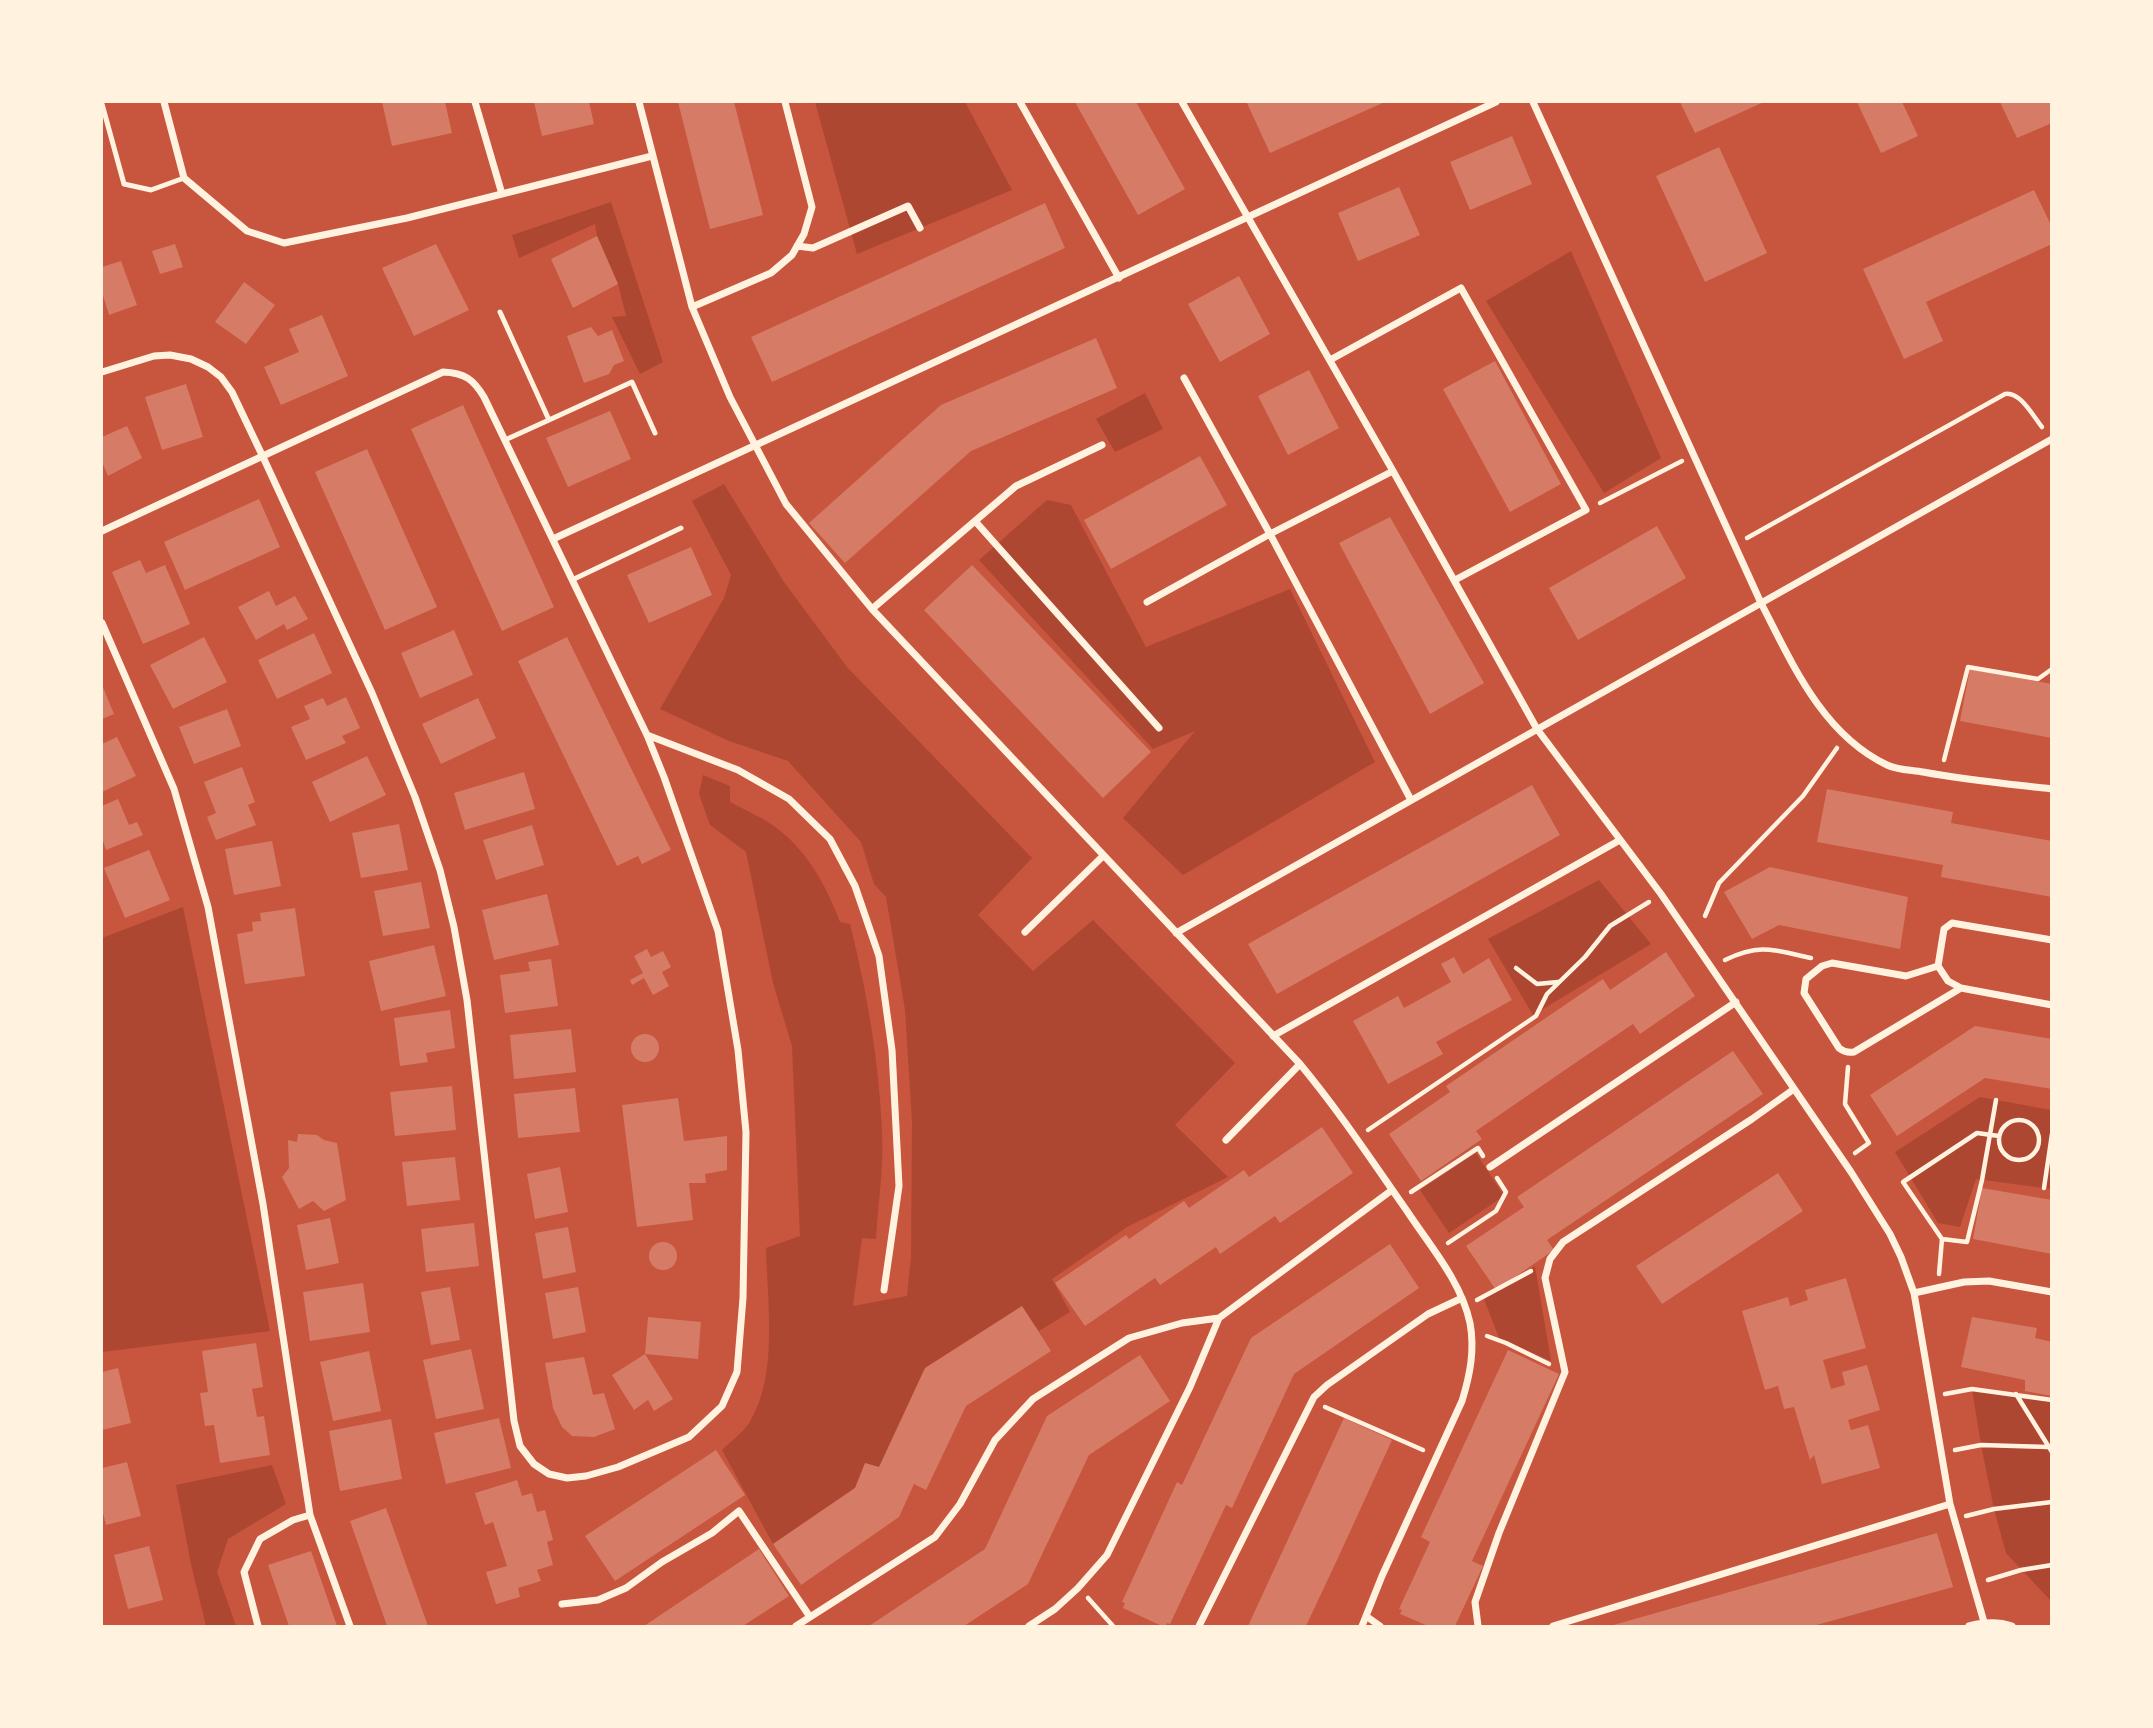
<!DOCTYPE html>
<style>
body{margin:0}
#map{position:relative;width:2153px;height:1728px;overflow:hidden;background:#c8553d;font-family:Montserrat,sans-serif}
canvas{display:block}
.frame{position:absolute;inset:0;border:103px solid #fff3e0;pointer-events:none}
</style>
<div id="map">
<canvas width="2153" height="1728"></canvas>
<div class="frame"></div>
</div>
<script>
const ctx = document.querySelector('canvas').getContext('2d');
ctx.lineJoin = 'round';
function fillPath(path, color) { ctx.fillStyle = color; ctx.fill(path, 'evenodd'); }
function stroke(path, color, width, dash) { ctx.strokeStyle = color; ctx.lineWidth = width; ctx.lineCap = dash ? 'butt' : 'round'; ctx.setLineDash(dash || []); ctx.stroke(path); }
fillPath(new Path2D(`
 M815,102H965L1012,190L857,254Z
 M611,202L663,362L640,374L612,317L626,316L618,284L597,236L595,224L519,258L512,235Z
 M1571,251L1661,458L1604,493L1486,301Z
 M1145,393L1163,429L1115,452L1096,419Z
 M724,484L784,582L847,667L1032,858L978,915L1033,971L1093,920L1235,1063L1175,1125L1228,1177L1127,1227L1052,1279L1070,1312L1039,1331L1022,1307L879,1467L865,1464L855,1488L773,1544L722,1450C730,1442 743,1433 749,1423C779,1375 767,1302 766,1248L800,1236L792,1046L773,983L746,852L710,825L699,794L703,775L730,786V802C745,810 761,817 774,826C807,850 826,885 840,922L850,924C867,992 879,1061 882,1131C884,1167 878,1204 876,1239L862,1238L853,1306L907,1296L911,1257L912,1121L905,1010L886,897L874,884L861,842L788,761L729,741L660,709L724,598L731,575L692,501Z
 M1047,500L1071,505L1146,647L1290,589L1375,762L1183,875L1123,818L1195,731L1153,749L979,560Z
 M1599,880L1651,944L1533,1015L1488,939Z
 M183,907L270,1331L102,1352V938Z
 M1980,1097L2051,1110V1189L1976,1179L1960,1227L1938,1223L1895,1152Z
 M1476,1153L1504,1196L1449,1233L1420,1190Z
 M1535,1266L1551,1361L1499,1338L1484,1299Z
 M1972,1389L2051,1400V1601L2006,1553L1994,1509L1981,1445Z
 M272,1465L286,1504L228,1539L217,1572L236,1626H206L191,1564L176,1485Z`), '#ae4732');
fillPath(new Path2D(`
 M382,102H445L452,133L392,146Z
 M534,102H589L594,124L542,136Z
 M678,102H734L763,215L710,229Z
 M1075,102H1136L1185,189L1138,215Z
 M1249,102H1385L1270,153L1247,103Z
 M1680,102H1764L1695,133Z
 M1857,102H1902L1918,136L1881,153Z
 M2000,102H2052V123L2017,138Z
 M1512,136L1532,184L1470,210L1450,162Z
 M1719,147L1767,253L1705,282L1656,176Z
 M1399,187L1420,235L1358,261L1338,213Z
 M2034,190L2052,227V244L1926,302L1943,341L1904,359L1863,269Z
 M1045,203L1065,248L772,382L751,337Z
 M597,236L618,284L573,308L551,259Z
 M175,244L183,267L160,274L152,251Z
 M436,244L469,310L414,336L382,268Z
 M121,261L137,305L109,315L102,292V267Z
 M1239,276L1270,334L1220,362L1188,304Z
 M244,282L275,305L246,344L215,322Z
 M322,315L348,376L281,405L264,367L299,352L289,329Z
 M591,327L598,336L612,330L624,361L614,365L609,374L584,383L567,336Z
 M1096,338L1117,388L971,451L845,563L809,523L941,405Z
 M1495,361L1561,484L1510,512L1443,389Z
 M1309,370L1339,428L1288,455L1258,396Z
 M186,384L203,437L162,450L145,397Z
 M463,405L554,607L502,631L411,429Z
 M610,411L631,459L568,487L546,438Z
 M127,426L142,458L108,476L102,462V437Z
 M367,449L437,607L385,630L315,472Z
 M1200,456L1227,505L1111,569L1084,520Z
 M259,499L280,547L185,590L164,542Z
 M1390,517L1484,683L1430,714L1339,543Z
 M1657,526L1686,578L1578,640L1549,588Z
 M691,547L712,595L649,623L627,575Z
 M140,560L146,573L165,565L190,624L143,644L112,572Z
 M972,565L1151,752L1103,798L924,610Z
 M269,591L276,606L295,596L308,619L287,630L284,624L256,640L238,607Z
 M454,630L473,675L420,698L401,653Z
 M314,633L332,673L277,699L258,660Z
 M204,637L227,682L173,709L150,665Z
 M567,637L671,850L642,864L638,856L617,866L518,661Z
 M1970,669L2052,684V738L1960,721Z
 M102,685L114,714L102,719Z
 M346,697L360,728L342,736L346,743L306,760L291,727L310,719L304,706L323,698L327,706Z
 M478,698L496,738L441,764L422,724Z
 M227,709L241,746L194,764L179,727Z
 M117,737L136,776L102,792V744Z
 M367,756L386,795L330,822L312,782Z
 M242,767L255,802L248,805L256,825L216,840L207,817L216,813L204,782Z
 M524,772L535,809L465,830L454,793Z
 M1532,785L1560,835L1277,994L1248,944Z
 M1827,789L1953,812L1951,823L2052,841V897L1941,877L1943,865L1817,842Z
 M118,799L129,825L137,822L143,835L106,850L102,838V806Z
 M399,824L408,870L361,878L352,833Z
 M532,825L544,865L496,880L483,840Z
 M272,841L281,886L234,895L225,849Z
 M149,850L170,900L125,918L104,868Z
 M1770,867L1908,897L1900,949L1779,925L1752,939L1724,892Z
 M421,882L430,928L383,936L374,891Z
 M547,894L559,945L494,960L482,910Z
 M295,908L305,976L245,984L237,934L253,931L252,922L261,921L260,913Z
 M434,945L446,996L381,1011L369,961Z
 M647,949L651,957L663,951L671,967L662,972L669,986L653,995L644,978L632,985L630,980L643,973L634,956Z
 M1666,952L1695,996L1640,1034L1633,1024L1581,1059L1476,1131L1482,1139L1421,1181L1389,1134L1450,1092L1446,1086L1603,979L1610,990Z
 M1454,957L1463,974L1489,958L1512,1000L1436,1042L1443,1054L1388,1084L1353,1021L1398,996L1404,1008L1451,982L1441,964Z
 M551,959L558,1006L505,1013L500,975L530,971L528,962Z
 M450,1010L455,1048L426,1053L428,1062L400,1066L394,1018Z
 M1975,1026L2052,1039V1089L1985,1078L1897,1136L1870,1095Z
 M571,1029L576,1072L514,1079L510,1035Z
 M631 1048a14 14 0 1 1 28 0a14 14 0 1 1-28 0Z
 M1733,1051L1763,1094L1547,1240L1554,1250L1496,1290L1466,1246L1524,1207L1517,1197Z
 M452,1086L456,1130L395,1136L390,1092Z
 M575,1088L580,1132L518,1138L514,1094Z
 M678,1098L684,1141L727,1136V1170L705,1174L706,1183H689L693,1220L637,1227L622,1105Z
 M1322,1127L1353,1173L1280,1223L1275,1216L1220,1254L1216,1247L1160,1285L1155,1278L1085,1326L1055,1283L1126,1235L1129,1239L1184,1201L1189,1208L1244,1170L1249,1177Z
 M298,1134L317,1135L324,1140L337,1143L346,1200L324,1211L313,1201L299,1209L282,1177L289,1168L288,1140L297,1142Z
 M455,1157L460,1200L407,1206L402,1162Z
 M560,1167L568,1212L535,1219L527,1174Z
 M1778,1173L1803,1211L1662,1304L1636,1266Z
 M1982,1188L2052,1200V1254L1973,1239Z
 M330,1218L339,1263L306,1270L297,1225Z
 M474,1223L479,1266L426,1272L421,1229Z
 M568,1227L576,1272L543,1279L535,1233Z
 M649 1256a14 14 0 1 1 28 0a14 14 0 1 1-28 0Z
 M1390,1244L1419,1288L1294,1374L1232,1508L1226,1505L1170,1624L1167,1623L1166,1626H1162L1123,1608L1125,1603L1122,1602L1177,1482L1182,1485L1251,1338Z
 M1846,1278L1866,1348L1823,1360L1831,1389L1845,1385L1842,1372L1867,1365L1880,1410L1848,1420L1851,1430L1868,1425L1880,1468L1822,1484L1814,1455L1810,1460L1794,1407L1784,1409L1778,1386L1765,1390L1742,1311L1788,1297L1790,1306L1808,1300L1805,1290Z
 M363,1283L370,1332L310,1341L303,1292Z
 M450,1287L460,1340L431,1345L421,1292Z
 M578,1287L586,1332L553,1339L545,1293Z
 M1022,1306L1051,1351L966,1406L926,1490L914,1484L899,1517L801,1585L773,1544L855,1488L865,1463L879,1467L925,1368Z
 M648,1317L701,1322L698,1359L645,1354L673,1399L654,1411L648,1400L634,1410L612,1375L645,1354Z
 M1972,1317L2037,1328L2035,1338L2052,1342V1396L2025,1391V1380L1961,1367Z
 M256,1343L263,1387L252,1389L257,1417L264,1416L270,1455L220,1463L214,1425L205,1426L200,1393L208,1392L202,1351Z
 M471,1349L484,1409L436,1419L423,1360Z
 M1508,1350L1559,1374L1472,1561L1483,1566L1455,1626H1428L1400,1614L1402,1610L1399,1609L1430,1542L1421,1537Z
 M369,1351L381,1411L333,1421L320,1362Z
 M1140,1355L1170,1401L1089,1455L1028,1584L964,1626H869L985,1549L1047,1416Z
 M584,1357L593,1395L604,1393L615,1429L594,1437L572,1436L562,1427L553,1408L545,1363Z
 M118,1368L131,1423L102,1430V1372Z
 M499,1418L511,1468L446,1484L434,1433Z
 M1344,1418L1392,1440L1337,1560L1306,1626H1248Z
 M391,1419L402,1479L340,1491L329,1431Z
 M716,1450L745,1495L615,1581L585,1536Z
 M127,1462L141,1516L106,1525L102,1509V1468Z
 M517,1480L522,1496L532,1493L537,1512L545,1510L553,1540L547,1542L553,1565L537,1570L541,1581L518,1588L520,1597L496,1604L486,1572L507,1566L493,1522L485,1525L475,1493Z
 M386,1508L409,1573L428,1626H387L350,1521Z
 M1937,1533L1953,1587L1813,1626H1610Z
 M149,1546L163,1600L128,1609L114,1555Z
 M759,1549L789,1596L743,1626H644Z
 M311,1551L337,1626H289L268,1565Z`), '#d67c66');
stroke(new Path2D(`
 M1600,503L1682,461
 M1747,538L2005,394C2020,391 2033,416 2042,427
 M1944,760L1968,667L2038,679L2052,669
 M1705,916L1719,883L1803,796L1837,748
 M1725,960C1760,943 1774,950 1811,958
 M1516,968L1537,984L1558,982
 M1848,1067L1845,1104L1869,1143L1855,1153
 M1999 1140a20 20 0 1 1 40 0a20 20 0 1 1-40 0Z
 M1368,1130L1536,1016L1547,994L1585,957L1610,926L1649,902
 M2044,1188L2052,1134
 M1411,1192L1478,1148L1483,1156
 M1942,1239L1967,1242L1982,1180L1996,1100
 M1448,1243L1496,1211L1506,1192L1497,1178
 M1939,1274L1942,1239L1903,1182L1977,1133L1999,1136
 M1477,1300L1531,1271
 M1487,1336L1506,1343L1549,1364
 M1945,1394L1972,1389L2052,1400
 M2016,1394L2052,1452
 M1325,1407L1423,1450
 M1955,1450L1981,1445L2048,1447
 M1966,1516L1994,1509L2052,1502
 M1988,1580L2021,1570L2052,1565
 M1088,1598L1113,1626`), '#fff3e0', 4.5);
stroke(new Path2D(`
 M102,104L124,184L151,190L184,178
 M500,312L549,420L632,382L655,433
 M505,440L549,420
 M572,580L681,528`), '#fff3e0', 5);
stroke(new Path2D(`
 M164,102L184,178L247,231L284,243L407,218L652,156
 M475,102L502,194
 M639,102L692,307L730,397L786,504L872,609L1300,1064C1339,1111 1372,1161 1407,1211C1430,1246 1461,1281 1470,1323C1475,1350 1470,1375 1462,1401L1382,1576L1362,1626
 M1020,102L1119,278
 M1182,102L1393,471L1537,729L1661,894L1851,1172L1890,1234L1901,1257L1914,1293L1950,1504L1984,1622
 M1533,102L1761,603C1792,663 1822,734 1887,765C1897,770 1912,770 1923,772C1966,780 2009,784 2052,789
 M797,246L813,248L908,206L920,228
 M692,307L771,273L792,255L804,234L812,207L785,102
 M1330,360L1461,288L1586,510L1455,580
 M102,372L154,356L170,355L191,359L208,367L221,377L232,392L263,457L372,693L415,797L440,870L454,927L467,1000L514,1421L520,1446L534,1464L549,1474L567,1478L586,1476L618,1467L689,1437L722,1406L737,1372L743,1298L746,1132L738,1050L718,931L664,777L647,735L484,397C473,379 465,373 443,372L102,531
 M1184,378L1270,534L1411,800
 M975,521L1159,728
 M553,539L1496,102
 M1147,602L1270,534L1393,471
 M872,609L1016,486L1102,445
 M102,623L174,789L208,907L263,1204L310,1515L350,1626
 M647,735L738,770L789,799L830,839L855,886L879,956L892,1050L899,1186L884,1290
 M1025,932L1103,856
 M1176,933L2052,439
 M2052,940L1952,923L1944,929L1938,966L1906,976L1832,963L1822,966L1806,979L1804,993L1839,1048C1844,1052 1848,1053 1854,1052L1961,988L2052,1005
 M1938,966L1948,981L1961,988
 M1273,1036L1620,840
 M1226,1140L1300,1064
 M1490,1167L1736,1002
 M1914,1293L1964,1282L1989,1281L2052,1292
 M562,1604L598,1600L626,1588L662,1562L712,1533L739,1511L810,1617
 M1366,1616L1380,1626
 M258,1626L244,1572L260,1539L293,1520L310,1515
 M796,1626L935,1537L960,1504L995,1440L1033,1399L1129,1338L1182,1323L1219,1318
 M1029,1626L1055,1609L1078,1588L1107,1555L1190,1387L1219,1318L1392,1190
 M1199,1626L1314,1397L1327,1385L1428,1314L1462,1298
 M1478,1626L1475,1602L1499,1533L1565,1372L1545,1278L1550,1259L1563,1242L1752,1119L1794,1089
 M1553,1626L1950,1504
 M1969,1626C1984,1622 1997,1621 2012,1626`), '#fff3e0', 7);
</script>
